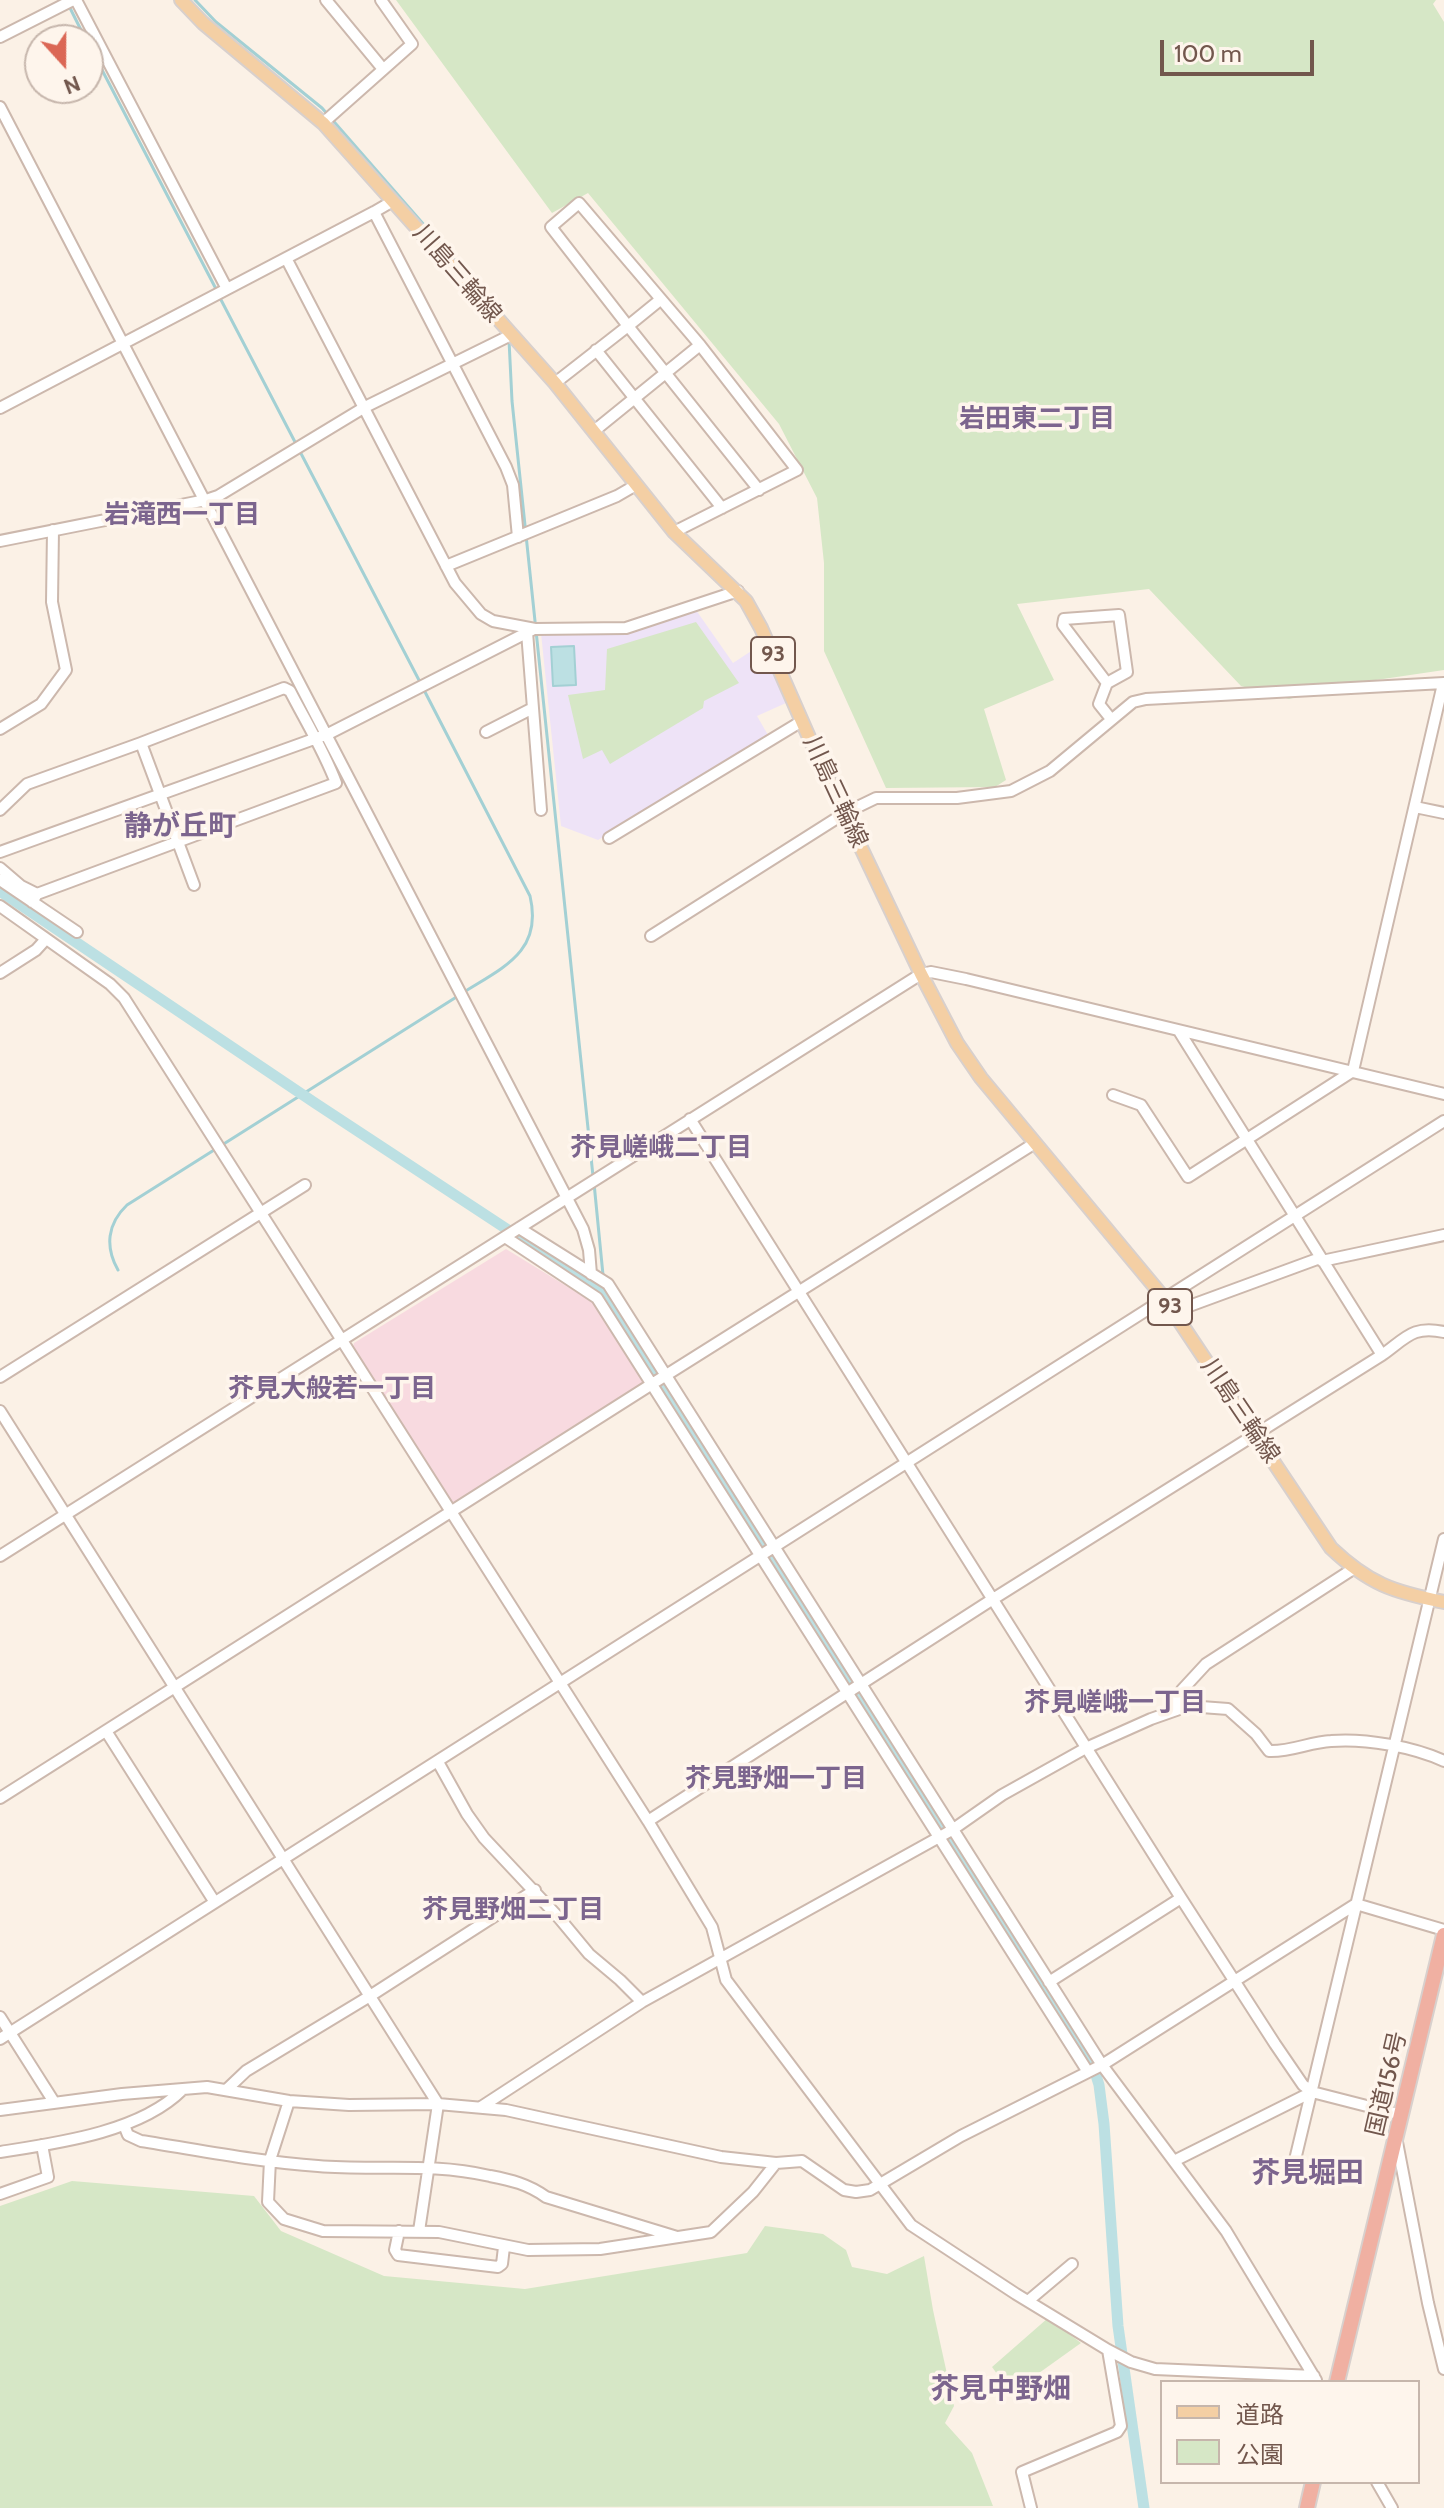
<!DOCTYPE html>
<meta charset="utf-8">
<style>
body{margin:0}
#map{position:relative;width:1444px;height:2508px;overflow:hidden;background:#fbf1e6;font-family:Cabin,"Noto Sans JP",sans-serif}
canvas{display:block}
.legend{position:absolute;left:1160px;top:2380px;width:260px;height:104px;box-sizing:border-box;background:#fef5ec;border:2px solid #c6b6ac;margin:0;padding:10px 14px;list-style:none;font-size:24px;color:#72574d}
.legend li{display:flex;align-items:center;gap:16px;height:40px}
.legend b{width:40px;border:2px solid #c6b6ac}
.north{position:absolute;left:24px;top:24px;width:80px;height:80px;box-sizing:border-box;background:#fef5ec;border:2px solid #c6b6ac;border-radius:50%;rotate:159deg;font-size:22px;font-weight:700;line-height:32px;text-align:center;color:#72574d}
.north::after{content:'';display:block;margin:auto;width:28px;height:36px;background:#db6755;clip-path:polygon(50% 0,100% 100%,50% 72%,0 100%)}
.scale{position:absolute;left:1160px;top:40px;width:154px;height:36px;box-sizing:border-box;border:4px solid #72574d;border-top:0;padding-left:10px;font-size:24px;line-height:28px;white-space:nowrap;color:#72574d;-webkit-text-stroke:6px #fef5ec;paint-order:stroke}
</style>
<div id="map">
<canvas width="1444" height="2508"></canvas>
<ul class="legend">
<li><b style="height:10px;background:#f4cfa4"></b>道路</li>
<li><b style="height:22px;background:#d6e7c6"></b>公園</li>
</ul>
<div class="north">N</div>
<div class="scale">100 m</div>
</div>
<script>
const ctx = document.querySelector('canvas').getContext('2d');
ctx.lineJoin = 'round';
function fillPath(path, color) { ctx.fillStyle = color; ctx.fill(path, 'evenodd'); }
function stroke(path, color, width, dash) { ctx.strokeStyle = color; ctx.lineWidth = width; ctx.lineCap = dash ? 'butt' : 'round'; ctx.setLineDash(dash || []); ctx.stroke(path); }
function drawText(font, color, halo, rows, align = 'center') {
  ctx.font = font + ' Cabin,"Noto Sans JP",sans-serif'; ctx.lineWidth = 7; ctx.setLineDash([]); ctx.textBaseline = 'middle'; ctx.strokeStyle = halo; ctx.fillStyle = color; for (const [text, x, y, turn = 0] of rows) {
    ctx.save(); ctx.translate(x, y); ctx.rotate((+turn || 0) * Math.PI / 180); ctx.textAlign = isNaN(turn) ? turn : align; if (halo) ctx.strokeText(text, 0, 0); ctx.fillText(text, 0, 0); ctx.restore();
  }
}
fillPath(new Path2D(`
 M696,610L733,663L762,644L786,703L757,716L768,735L598,840L561,826L541,633L621,634Z`), '#eee3f7');
fillPath(new Path2D(`
 M506,1249L594,1303L644,1379V1383L458,1503H452L353,1347L354,1343Z`), '#f8dae0');
fillPath(new Path2D(`
 M396,0H1436L1433,4L1444,22V670L1356,683L1289,699L1241,686L1149,589L1017,604L1054,680L984,709L1006,780L995,787L886,788L824,651V563L817,498L779,424L588,193L552,213Z
 M696,622L739,683L704,701L703,708L610,764L602,750L583,759L568,695L605,690L607,649Z
 M72,2181L254,2196L281,2231L384,2276L525,2289L747,2253L765,2226L823,2234L846,2250L852,2267L887,2274L924,2256L933,2310L954,2406L945,2423L972,2453L993,2506L0,2508V2206Z
 M1048,2318L1081,2343L1011,2393L992,2367Z`), '#d6e7c6');
const water = new Path2D(`
 M574,646L576,685L553,686L551,647Z`);
fillPath(water, '#bce0e3');
stroke(water, '#a3d0d4', 2);
stroke(new Path2D(`
 M195,0L216,22L322,108L508,321V324
 M68,4L86,40
 M88,43L216,289
 M219,296L421,684
 M509,340L512,401L593,1176
 M424,690L530,896C543,951 504,967 464,992
 M594,1183L603,1275
 M118,1270C105,1247 107,1224 127,1205L458,996`), '#a3d0d4', 3);
stroke(new Path2D(`
 M0,891L315,1103L601,1291L1091,2059L1099,2085L1104,2124L1118,2326L1144,2508`), '#bce0e3', 11);
const minor = new Path2D(`
 M76,0L227,289
 M326,0L383,69
 M0,37L73,0
 M0,107L583,1229L589,1250L591,1274
 M323,123L412,44L381,0
 M374,212L506,467L513,485L518,537
 M286,258L455,583L481,614L493,621L535,629L626,628L738,591
 M660,300L628,326L759,490
 M596,350L722,508
 M555,383L628,326L551,227L579,203L700,345L797,470L674,532
 M0,408L374,212L393,201
 M594,431L700,345
 M0,541L206,500L218,496L365,407L511,335
 M446,566L617,496L636,485
 M527,632L541,810
 M1107,683L1127,672L1119,615L1064,619L1063,625L1107,683L1099,704L1111,719
 M0,729L41,704L66,670L52,602L53,530
 M486,732L533,708
 M1415,807L1444,813
 M0,810L27,784L141,743L194,885
 M609,838L802,721
 M0,852L328,734L532,630
 M0,868L21,886L37,894
 M0,880L77,932
 M32,902L37,894L336,783C324,751 306,722 290,691L284,688L141,743
 M0,906L110,984L124,998L648,1821L712,1927L726,1980L911,2225L1016,2294L1108,2350L1131,2362L1155,2369L1314,2376
 M651,936L845,813L876,798H957L1011,791L1050,771L1133,702L1146,699L1444,683
 M0,973L36,950L46,939
 M1179,1031L1382,1355
 M1113,1095L1141,1105L1188,1177L1353,1071L1443,684
 M690,1119L1181,1898L1275,2044L1303,2085L1312,2092
 M519,1228L608,1284L1102,2065L1226,2231L1316,2380
 M505,1237L597,1298L1088,2072
 M1322,1261L1444,1235
 M1173,1312L1320,1258
 M0,1377L305,1185
 M0,1411L438,2104L419,2231
 M0,1556L921,974L931,972L966,979L1444,1094
 M1172,1710L1182,1690L1206,1664L1353,1569
 M106,1731L214,1901
 M438,1762L467,1814L484,1838L560,1919L589,1954L620,1980L642,2002
 M0,1798L652,1384L1035,1143
 M648,1821L993,1599L1382,1355C1406,1338 1413,1325 1444,1332
 M1049,1982L1181,1898
 M0,2017L54,2102
 M0,2039L1444,1121
 M226,2090L246,2071L370,1996L535,1890
 M289,2101L270,2160L268,2202L284,2219L323,2231L439,2232L528,2250L600,2249L711,2232L753,2192L776,2163
 M481,2107L642,2002L952,1830L1002,1795L1086,1748L1151,1719L1188,1706L1228,1709L1256,1734L1269,1751C1291,1752 1310,1742 1331,1741C1365,1738 1414,1747 1444,1761
 M0,2110L122,2094L207,2087L289,2101L349,2105L438,2104L506,2110L721,2157L776,2163L802,2161L844,2190L856,2192L870,2190L961,2136L1102,2065L1356,1904L1444,1930
 M124,2125L128,2135L141,2141C199,2150 259,2162 318,2166C378,2171 429,2162 490,2176C511,2180 528,2184 546,2197L677,2237
 M1397,2142L1428,2303L1444,2369
 M0,2152C58,2143 140,2132 182,2090
 M1174,2161L1312,2092L1402,2115
 M1294,2164L1444,1539
 M0,2194L48,2177L42,2145
 M399,2231L395,2250L398,2255L498,2267L502,2264L504,2247
 M1028,2301L1072,2264
 M1377,2482L1392,2508
 M1031,2508L1022,2472L1117,2432L1121,2426L1108,2350`);
const major = new Path2D(`
 M181,0L203,23L323,123L555,383L674,532L746,601L761,628L815,751L921,974L957,1043L981,1078L1164,1298L1331,1548C1369,1584 1393,1592 1444,1602`);
const highway = new Path2D(`
 M1337,2382L1444,1935
 M1307,2508L1313,2482`);
stroke(minor, '#ccb8ad', 14);
stroke(major, '#d8d0cd', 16);
stroke(highway, '#d8d0cd', 18);
stroke(minor, '#fff', 10);
stroke(major, '#f4cfa4', 12);
stroke(highway, '#f0b0a2', 14);
for (const [x, y, w] of [
 [773,655,44],
 [1170,1307,44]
]) { const box = new Path2D(); box.roundRect(x - w / 2, y - 18, w, 36, 6); ctx.fillStyle = '#fef5ec'; ctx.fill(box); stroke(box, '#72574d', 2); }
drawText('bold 22px', '#72574d', null, [
 ["93",773,655],
 ["93",1170,1307]
]);
drawText('24px', '#72574d', '#fef5ec', [
 ["川島三輪線",457,274,49],
 ["川島三輪線",835,792,65],
 ["川島三輪線",1240,1411,56],
 ["国道156号",1387,2084,-77]
]);
drawText('bold 26px', '#7c658e', '#fef5ec', [
 ["岩田東二丁目",1037,419],
 ["岩滝西一丁目",182,515],
 ["芥見嵯峨二丁目",661,1148],
 ["芥見大般若一丁目",332,1389],
 ["芥見嵯峨一丁目",1115,1703],
 ["芥見野畑一丁目",776,1779],
 ["芥見野畑二丁目",513,1910]
]);
drawText('bold 28px', '#7c658e', '#fef5ec', [
 ["静が丘町",180,827],
 ["芥見堀田",1308,2174],
 ["芥見中野畑",1001,2390]
]);
</script>
